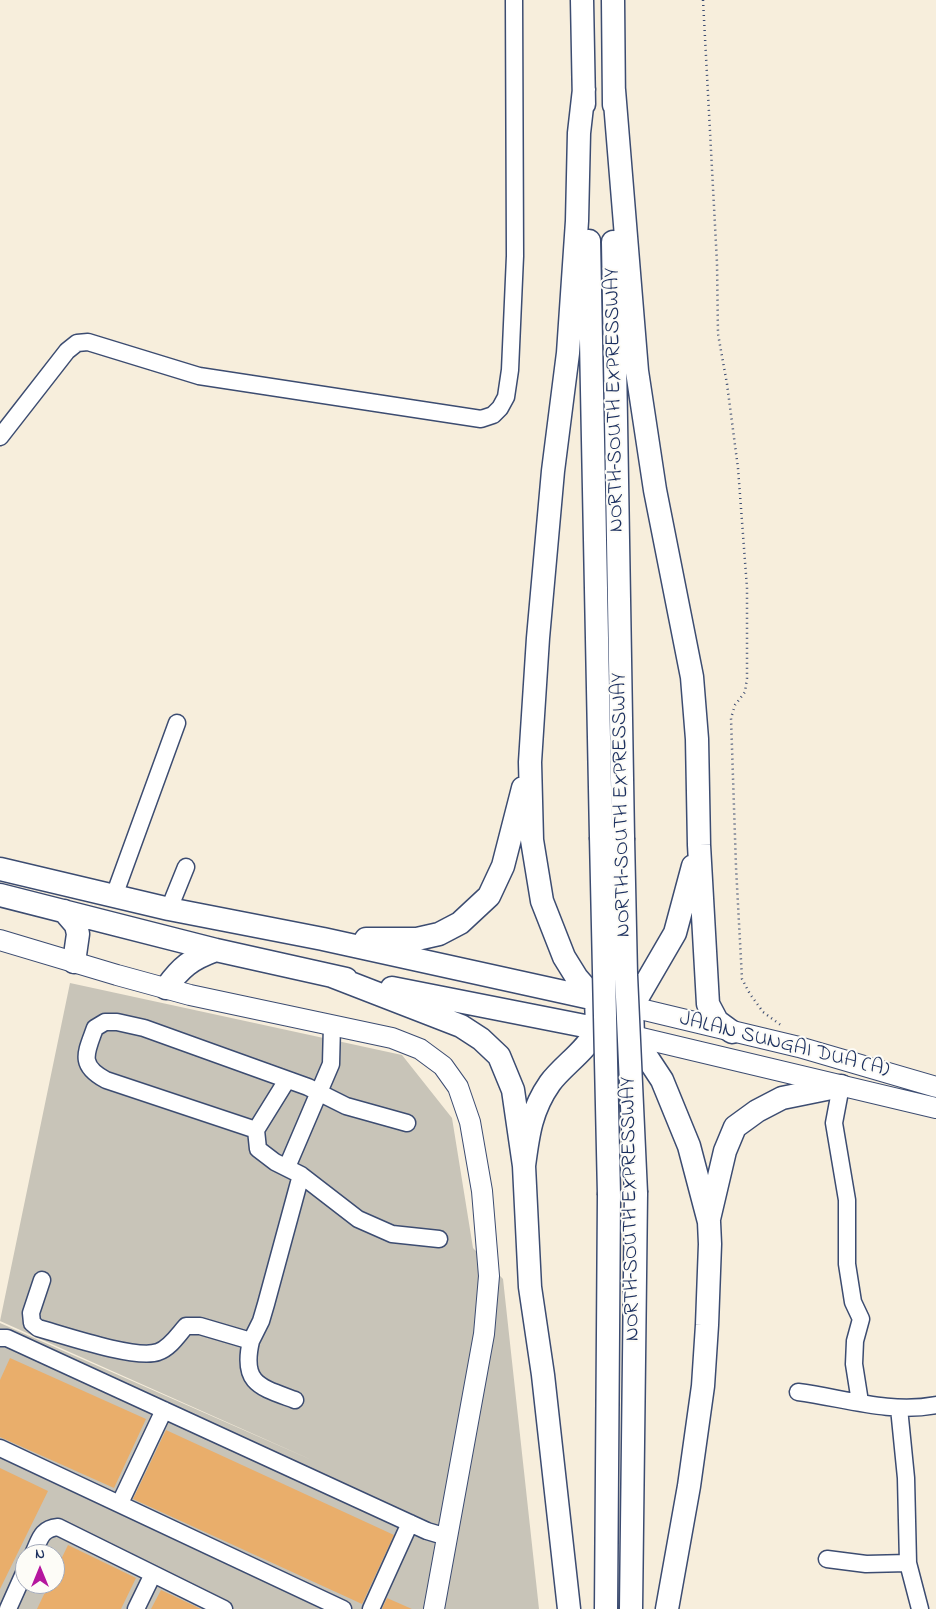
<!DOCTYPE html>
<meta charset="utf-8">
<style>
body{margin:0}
#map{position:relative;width:936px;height:1609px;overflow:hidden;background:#f7eedc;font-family:"Indie Flower",sans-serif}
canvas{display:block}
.north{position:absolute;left:15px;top:1544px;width:50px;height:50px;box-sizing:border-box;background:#fdfcf7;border:1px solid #a3aaba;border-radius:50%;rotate:0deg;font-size:14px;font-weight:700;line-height:20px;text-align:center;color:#1b2f5e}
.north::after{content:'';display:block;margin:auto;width:18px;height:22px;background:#b5179e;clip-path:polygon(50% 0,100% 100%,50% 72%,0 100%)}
</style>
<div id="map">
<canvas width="936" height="1609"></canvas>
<div class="north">N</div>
</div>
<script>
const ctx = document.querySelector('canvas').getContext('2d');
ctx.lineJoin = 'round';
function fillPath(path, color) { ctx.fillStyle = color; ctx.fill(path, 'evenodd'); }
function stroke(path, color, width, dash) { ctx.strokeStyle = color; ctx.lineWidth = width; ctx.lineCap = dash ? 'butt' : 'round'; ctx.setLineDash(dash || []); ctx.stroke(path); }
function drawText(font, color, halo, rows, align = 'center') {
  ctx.font = font + ' "Indie Flower",sans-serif'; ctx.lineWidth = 4; ctx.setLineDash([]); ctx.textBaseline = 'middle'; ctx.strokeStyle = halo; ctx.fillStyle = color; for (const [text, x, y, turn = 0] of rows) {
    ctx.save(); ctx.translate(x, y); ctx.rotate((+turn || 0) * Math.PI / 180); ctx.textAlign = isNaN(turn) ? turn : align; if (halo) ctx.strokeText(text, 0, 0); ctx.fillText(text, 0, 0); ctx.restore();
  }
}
fillPath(new Path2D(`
 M70,983L402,1055L452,1118L473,1248L503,1279L539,1609H0V1323L314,1461L0,1321ZM25,1554H55V1584H25Z`), '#c8c4b8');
fillPath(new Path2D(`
 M10,1358L146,1419L114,1488L0,1437V1380Z
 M166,1430L394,1535L362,1604L133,1499Z
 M0,1468L48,1491L0,1589Z
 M68,1545L136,1578L121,1609H37L49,1584H55V1572Z
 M161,1590L201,1609H151Z
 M387,1598L412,1609H382Z`), '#e9ae6b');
const minor = new Path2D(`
 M0,437L67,351L77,343L88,342L199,376L481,419L493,415L500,408L506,397L510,370L515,256L514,0
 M114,896L177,723
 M169,909L186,867
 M841,1086L834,1123L847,1200V1264L853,1302L861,1319L855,1341L854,1364L860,1402
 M407,1123L346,1106L308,1087L144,1028L117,1022H105L95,1028C86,1053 78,1065 106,1080L256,1130L258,1149L275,1162L301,1175L358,1219L392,1234L439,1239
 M256,1130L287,1080
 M287,1167L331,1064L332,1025
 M42,1280L31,1313L32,1323L38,1328C63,1335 136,1360 158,1352C170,1348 178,1335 186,1326H200L251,1341L261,1321L266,1304L301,1175
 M0,1338H7L427,1531L447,1537
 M251,1341C241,1384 260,1387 295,1400
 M798,1392C844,1398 890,1414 936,1405
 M899,1408L906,1478L908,1563L920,1609
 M0,1448L343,1609
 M120,1503L164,1410
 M33,1554C40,1540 40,1529 58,1527L224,1609
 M827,1559L866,1564L908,1563
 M8,1609L25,1571
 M136,1609L153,1574
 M371,1609L410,1523`);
const major = new Path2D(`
 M0,940L117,975L190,995L392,1038L420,1049L443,1066L458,1087L470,1122L482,1191L489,1276L484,1334L434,1609
 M632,1007L799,1047L936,1087
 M633,1036L936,1108`);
const highway = new Path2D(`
 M582,0L584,104
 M613,0L614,105
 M614,90L637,371L655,490L692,677L697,739L699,845L708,1004L717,1021L732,1032
 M589,241L601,837
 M613,242L623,838
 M0,869L169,909L323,939L600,1000
 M0,895L216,950L346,979
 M64,911L76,925L78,934L74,962
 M366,939H417L439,934L460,923L489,896L503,866L523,788
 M332,976L461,1026L481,1039L499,1056L513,1090L524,1166L530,1287L543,1375L569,1609
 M166,988C181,967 191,959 216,950
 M392,988L610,1031
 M524,1166C528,1135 531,1110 550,1083C562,1066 590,1048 595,1030C598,1022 596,1009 596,1000L577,978L564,957L542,901L532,840L530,762L538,638L553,471L568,353L577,221L579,133L584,89
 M709,1219L725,1151L735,1127L757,1111L782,1098L841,1086
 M606,1609L609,1195
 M631,1609L636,1193
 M667,1609L689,1486L703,1386L707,1325L710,1244L709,1222L689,1146L662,1080L633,1036L632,1007L675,933L693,866`);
stroke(minor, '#3c4c71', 19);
stroke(major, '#3c4c71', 22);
stroke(highway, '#3c4c71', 25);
stroke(new Path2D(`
 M703,0L717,263L718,334L727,384L738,468L747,588V678L745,692L735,705L731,718L736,867L742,979L750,994L763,1012L782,1026`), '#3c4c71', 2.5, [1, 4]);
stroke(minor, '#fff', 16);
stroke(major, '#fff', 20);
stroke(highway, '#fff', 22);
const highwayBridge = new Path2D(`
 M601,837L609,1195
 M623,838L626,975L636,1193`);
stroke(highwayBridge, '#3c4c71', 25, []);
stroke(highwayBridge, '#fff', 22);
drawText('21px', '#1b2f5e', '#fdfcf7', [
 ["NORTH–SOUTH EXPRESSWAY",616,400,-91],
 ["NORTH–SOUTH EXPRESSWAY",623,805,-91],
 ["JALAN SUNGAI DUA (A)",784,1046,14],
 ["NORTH–SOUTH EXPRESSWAY",632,1209,-91]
]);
</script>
